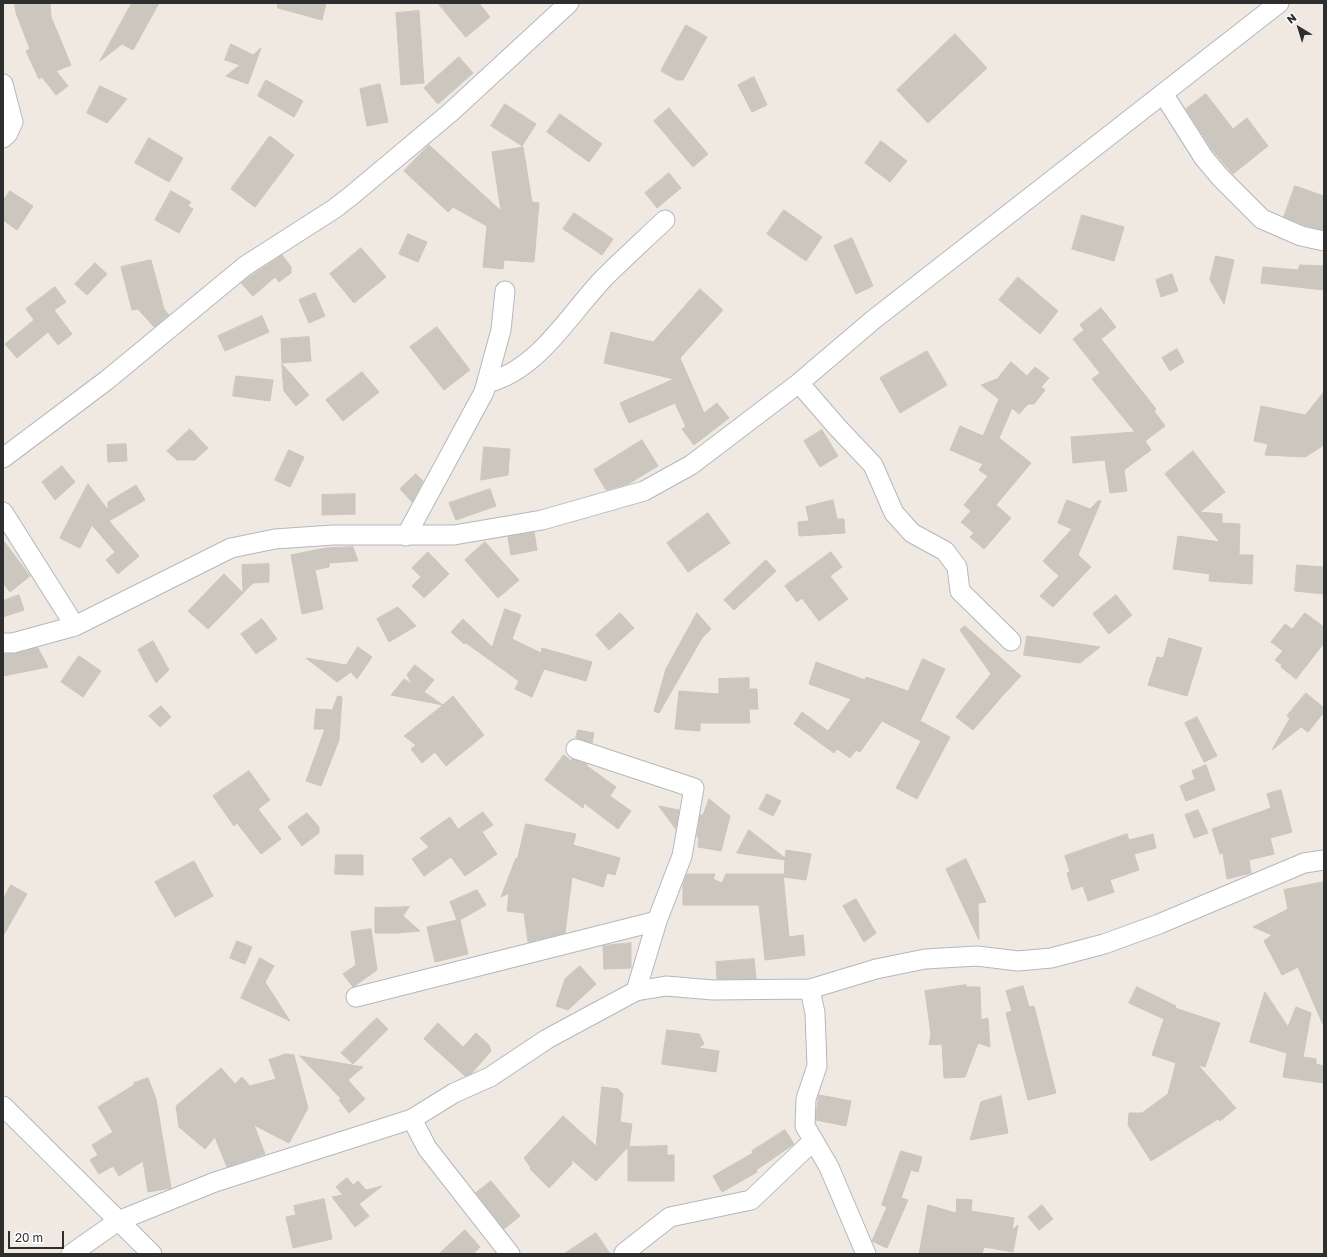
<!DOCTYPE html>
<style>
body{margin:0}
#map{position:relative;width:1327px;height:1257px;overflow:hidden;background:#efe9e1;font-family:"Golos Text",sans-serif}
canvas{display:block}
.frame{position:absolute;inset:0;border:4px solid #2e2e2e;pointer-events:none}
.north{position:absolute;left:1279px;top:8px;width:40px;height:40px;-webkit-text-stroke:3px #fff;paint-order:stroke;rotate:322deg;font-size:11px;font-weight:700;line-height:16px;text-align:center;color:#2e2e2e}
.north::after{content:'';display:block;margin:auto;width:14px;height:18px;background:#2e2e2e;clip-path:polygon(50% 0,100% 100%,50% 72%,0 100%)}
.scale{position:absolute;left:8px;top:1231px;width:56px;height:18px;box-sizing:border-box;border:2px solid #2e2e2e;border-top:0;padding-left:5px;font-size:12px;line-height:14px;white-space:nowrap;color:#2e2e2e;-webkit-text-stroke:3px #fff;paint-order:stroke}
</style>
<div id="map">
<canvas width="1327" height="1257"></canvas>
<div class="frame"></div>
<div class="north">N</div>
<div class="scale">20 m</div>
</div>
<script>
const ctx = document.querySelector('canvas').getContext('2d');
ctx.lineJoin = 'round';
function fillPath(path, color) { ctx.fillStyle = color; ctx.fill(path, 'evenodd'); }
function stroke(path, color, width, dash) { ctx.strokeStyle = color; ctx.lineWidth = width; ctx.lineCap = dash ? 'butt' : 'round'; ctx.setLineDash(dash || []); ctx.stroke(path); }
const building = new Path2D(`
 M15,3H50L51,17L71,65L56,71L68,86L56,95L42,77L39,79L26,51L30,49L16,13Z
 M132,3H159L133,50L122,44L100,61Z
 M278,3H326L322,20L278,8Z
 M438,3H479L490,17L466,37Z
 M419,11L424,83L401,85L396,13Z
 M686,25L707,37L683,80H677L661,71Z
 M955,34L987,68L928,123L897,90Z
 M231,44L253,55L261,48L248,84L226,76L240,65L225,60Z
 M459,57L473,73L438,104L424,88Z
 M754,77L767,105L752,112L738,85Z
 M266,80L303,101L294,117L258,96Z
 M380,84L388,122L367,126L360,89Z
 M100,86L127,99L107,123L87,113Z
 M1206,94L1233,129L1247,118L1268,146L1233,174L1213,151L1186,109Z
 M505,104L536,124L522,146L491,126Z
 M669,108L708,154L693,167L654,121Z
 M560,114L602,144L589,162L547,132Z
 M270,136L294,155L255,207L231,189Z
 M149,138L183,158L169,182L135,163Z
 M881,141L907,161L890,182L865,163Z
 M429,145L501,211L492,152L523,147L532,202L539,203L534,262L504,260L503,269L483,267L487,226L453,207L448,212L404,171Z
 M669,173L681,188L657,208L645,193Z
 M1295,186L1324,196V230L1304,225L1284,217Z
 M10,191L33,206L17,230L3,220V201Z
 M171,191L191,202L188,206L193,209L179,233L155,220Z
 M784,210L822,237L806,261L767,234Z
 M574,213L613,239L602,255L563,229Z
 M1082,215L1124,227L1114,261L1072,249Z
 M408,234L427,242L418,262L399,254Z
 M852,238L873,286L856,294L834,246Z
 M361,248L386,277L354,303L330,274Z
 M282,255L291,267V273L279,282L275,277L253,296L241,283Z
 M1216,256L1234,260L1224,304L1210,280Z
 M151,260L164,309L169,315L154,327L138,309L132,310L121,267Z
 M95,263L107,274L87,295L75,284Z
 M1300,265L1324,266V290L1261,283L1263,267L1298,270Z
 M1172,274L1178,291L1161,297L1156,280Z
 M1018,277L1058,311L1040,334L999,300Z
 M55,287L66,302L54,310L72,334L58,345L48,332L17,358L5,344L34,320L26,309Z
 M700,289L723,310L680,358L704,413L717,403L729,418L694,445L682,429L686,427L675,403L629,423L620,403L674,379L604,363L611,332L653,342Z
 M315,293L325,316L309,323L299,300Z
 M1101,308L1116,327L1101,339L1156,409L1154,411L1165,426L1145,441L1151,450L1124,470L1127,491L1110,493L1105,460L1073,463L1071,437L1135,432L1092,379L1100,373L1073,339L1084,330L1080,325Z
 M262,316L269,332L225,351L218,336Z
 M437,327L470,370L444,390L410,347Z
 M309,337L311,361L282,363L281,339Z
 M1177,349L1184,362L1170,371L1162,358Z
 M927,351L947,385L900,413L880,378Z
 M1011,362L1027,376L1035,367L1049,378L1041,387L1045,390L1034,404H1028L1019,414L1012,408L999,438L1031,463L996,505L1011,518L984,549L970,537L974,533L961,522L971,511L964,505L988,476L979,470L983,464L950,450L960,426L983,436L999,399L981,385L997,379Z
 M282,364L309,395L296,406L284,391Z
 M362,372L379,392L343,421L326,400Z
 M236,376L273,380L270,401L233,396Z
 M1324,392V445L1305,457L1265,455L1268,444L1254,441L1261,406L1305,415Z
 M190,429L208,448L195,460H177L167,451Z
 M822,430L838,456L820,467L804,441Z
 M642,440L658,466L628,484L606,490L594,470Z
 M126,444L127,461L108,462L107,445Z
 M484,447L510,449L508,475L481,480Z
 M289,450L304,457L290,487L275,480Z
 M1193,451L1225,492L1200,512L1222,514V523L1240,524L1239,555H1253L1252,584L1209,581L1210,574L1173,569L1178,536L1220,542L1165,474Z
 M62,466L75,482L55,500L42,482Z
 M416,474L423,481L412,502L400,489Z
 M88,484L108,510V502L136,485L145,500L109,521L139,556L118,574L106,560L115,552L92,525L80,548L60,538Z
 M490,489L496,506L456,520L449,503Z
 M355,494V514L322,515V495Z
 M833,500L837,519H844L845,533L799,536L798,522L809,521L806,507Z
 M1067,500L1090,509L1099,500L1101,501L1078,555L1091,567L1053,607L1040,596L1059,576L1043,561L1072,529L1058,523Z
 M708,513L730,543L688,572L667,543Z
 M534,532L537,550L511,555L508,537Z
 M3,540L30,576L10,592L3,583Z
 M485,542L519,580L498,598L465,560Z
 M353,547L358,561L329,563V567L315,570L323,609L302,614L291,555L326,548Z
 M428,552L449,574L424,598L412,586L421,577L412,568Z
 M831,552L842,567L830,576L848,599L819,621L802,598L797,602L785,586Z
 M766,560L776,571L734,610L724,600Z
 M269,564V582L253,583L208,629L188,611L224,574L243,593L242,565Z
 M1297,565L1324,567V594L1295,591Z
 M19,595L24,610L3,617V601Z
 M1116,595L1132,615L1109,634L1093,614Z
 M398,607L416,626L389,642L377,619Z
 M505,609L521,615L512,639L541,653L542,648L592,662L586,681L544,669L532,697L515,689L519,681L466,643L464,644L451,632L463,619L492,647Z
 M620,613L634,628L609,650L596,635Z
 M697,613L711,629L702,638L659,713L654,711L666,669Z
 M1305,613L1324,627V643L1296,679L1281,667L1282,665L1275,660L1283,651L1271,642L1285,624L1292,629Z
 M262,619L277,639L256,654L241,634Z
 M965,626L1021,676L1004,694L973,730L956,717L991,674L960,630Z
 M1027,636L1080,644L1100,647L1080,663L1024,655Z
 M1169,638L1202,648L1187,696L1148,685L1157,657L1163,658Z
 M153,641L169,670L156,683L138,650Z
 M358,647L372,657L357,679L351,672L337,682L306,658L346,665Z
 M38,648L48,667L3,676V655Z
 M79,656L101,671L83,697L61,682Z
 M923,659L945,669L920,721L950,737L917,799L896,788L921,741L882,721L860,752L856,750L850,758L837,749L834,753L794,724L802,712L828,731L851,699L809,684L816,662L865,680L866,677L908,691Z
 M415,665L434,680L424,692L443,705L453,696L484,735L446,766L435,752L422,763L411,749L416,745L404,736L443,705L391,695L404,679L412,684L407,675Z
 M749,678V689H757L758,709H749L750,723H700V731L675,729L679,691L719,694V679Z
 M1306,693L1324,708V712L1308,732L1301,727L1272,750L1290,718L1287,716Z
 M338,696L342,697L339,740L321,786L306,781L325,729H314L316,709L332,710Z
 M161,706L171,717L160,727L149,716Z
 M1197,717L1217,756L1204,762L1185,723Z
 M578,730L594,733L592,743L576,738Z
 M564,755L571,761L572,759L587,764V766L616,787L610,796L631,811L618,829L584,803L583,808L545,780Z
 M1206,765L1215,790L1186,801L1180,786L1195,779L1192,771Z
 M249,771L270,800L258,809L281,839L261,854L237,823L234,826L213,796Z
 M1281,790L1292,832L1270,838L1274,854L1249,860L1251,873L1227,879L1223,853L1220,854L1212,829L1271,808L1267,794Z
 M767,794L781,801L773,816L759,809Z
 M709,799L730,816L721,851L698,847L699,837H697L700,815H703Z
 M659,806L679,810L676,829Z
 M1198,810L1208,833L1194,838L1185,815Z
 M483,812L493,825L482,832L497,854L465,876L451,857L424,876L412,859L429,847L420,838L450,817L458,829Z
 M307,813L319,827V833L302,846L288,827Z
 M526,824L576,834L573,845L620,858L615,875L607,873L603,887L572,877L565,933L528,942L524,913L507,911L509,893L501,897L516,858L517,860Z
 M749,830L785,858L786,850L811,854L806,880L784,877L785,860L737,853Z
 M1127,834L1129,840L1153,834L1156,848L1134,854L1139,870L1110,880L1114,892L1088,901L1083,886L1072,890L1067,873L1070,872L1065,856Z
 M336,855H363V875L335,874Z
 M966,859L986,902L978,903L979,940L946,869Z
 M194,861L213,896L175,917L155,882Z
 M687,874H715L713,879L722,883L726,874H783L789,937L803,935L805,955L765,960L759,905H683V885Z
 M1324,882V1027L1298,967L1282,975L1264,941L1272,935L1253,927L1288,909L1284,890Z
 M11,885L27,894L3,936V900Z
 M477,890L486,905L460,920L468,954L435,962L427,927L457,920L450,902Z
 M856,899L876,933L864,942L843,906Z
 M409,907L403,916L420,931L397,933H375V908Z
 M371,929L377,970L353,987L343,974L356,965L351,932Z
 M237,941L252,947L245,964L230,958Z
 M631,943V968L604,969L603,946Z
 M260,958L274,966L265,982L290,1021L241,998Z
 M754,959L756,979H717L716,962Z
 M580,966L596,984L568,1010L556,1006L565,979Z
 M966,985V987H980L981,1020L988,1018L990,1047L978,1043L965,1077L944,1078L942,1044L929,1045L931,1034L925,991Z
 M1023,986L1029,1007L1034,1006L1056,1093L1028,1100L1006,1013L1012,1011L1006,991Z
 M1137,987L1176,1006L1175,1008L1220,1023L1205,1067L1198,1065L1236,1108L1220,1121L1218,1119L1151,1161L1128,1125L1129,1113H1142L1168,1094L1176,1063L1152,1055L1164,1019L1129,1003Z
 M1265,992L1288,1027L1296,1007L1311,1013L1303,1057L1316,1059V1064L1324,1066V1083L1283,1077L1287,1053L1250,1042Z
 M377,1018L388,1029L353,1064L341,1053Z
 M438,1023L463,1047L476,1033L489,1045L491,1051L471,1074L465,1076L424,1039Z
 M667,1030L699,1034L704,1044L699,1048L719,1051L716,1072L662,1064Z
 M286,1054L294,1055L308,1108L289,1143L254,1125L265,1154L227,1167L215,1137L205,1149L179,1127L176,1106L221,1068L235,1084L242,1077L250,1086L276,1079L269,1060Z
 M300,1056L363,1067L348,1080L365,1099L349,1113L339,1100L341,1099Z
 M148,1078L156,1099L171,1188L148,1192L143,1161L119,1176L113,1166L99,1174L90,1160L98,1155L92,1145L113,1132L98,1107L134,1085V1083Z
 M602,1087L618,1089L623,1094L620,1122L632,1124L629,1146L596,1181L571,1159L572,1164L549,1188L530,1169L531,1168L524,1158L563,1116L596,1146Z
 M819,1095L851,1101L846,1126L816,1120Z
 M1001,1096L1008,1133L970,1140L981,1102Z
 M785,1130L794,1144L756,1170L757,1172L722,1192L713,1176L753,1153L752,1151Z
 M667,1146V1155H674V1181H628V1147Z
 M901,1151L922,1157L918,1172L911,1170L901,1198L908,1200L887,1248L872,1241L887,1207L882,1205Z
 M347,1178L353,1185L358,1181L366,1190L382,1186L359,1204L369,1216L355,1227L332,1197L343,1195L336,1187Z
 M491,1181L520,1216L504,1229L476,1193Z
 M324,1199L332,1239L293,1248L286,1217L296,1215L294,1206Z
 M957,1199L972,1200L971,1211L1014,1218L1012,1230L1018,1225L1013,1252L984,1247L982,1254H919L928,1205L956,1213Z
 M1042,1205L1053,1219L1039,1230L1028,1217Z
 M465,1230L480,1247L473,1254H439Z
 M596,1233L610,1254H564Z`);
fillPath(building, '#cbc7bf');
stroke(building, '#cbc5ba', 1);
const minor = new Path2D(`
 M3,84L13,122L8,133L3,138
 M1164,95L1204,158L1220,177L1262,219L1301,236L1324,241
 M487,383C538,370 568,316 603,279C623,259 644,240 665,220
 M799,383L838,428L873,465L894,513L912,533L945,551L957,567L960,591L1011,641
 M3,458L107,380L245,266L334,209L352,195L451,112L569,3
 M3,512L75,626
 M406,536L484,392L501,330L505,291
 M3,643H13L75,626L231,548L275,539L333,535H454L542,520L644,491L691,465L799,383L873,320L1279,3
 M576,749L694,788L682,856L657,921L636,991
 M810,989L815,1013L817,1066L806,1099L805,1126L829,1167L866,1254
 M356,997L657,921
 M3,1106L152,1254
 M412,1119L427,1148L510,1254
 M624,1253L670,1217L751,1200L813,1141
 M71,1254L118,1221L215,1182L412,1119L454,1093L490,1077L547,1039L636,991L666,986L713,990L810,989L876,969L925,959L977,956L1018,961L1051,958L1104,944L1159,924L1304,863L1324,860`);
stroke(minor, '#b4b7c1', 21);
stroke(minor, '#fff', 19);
</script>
